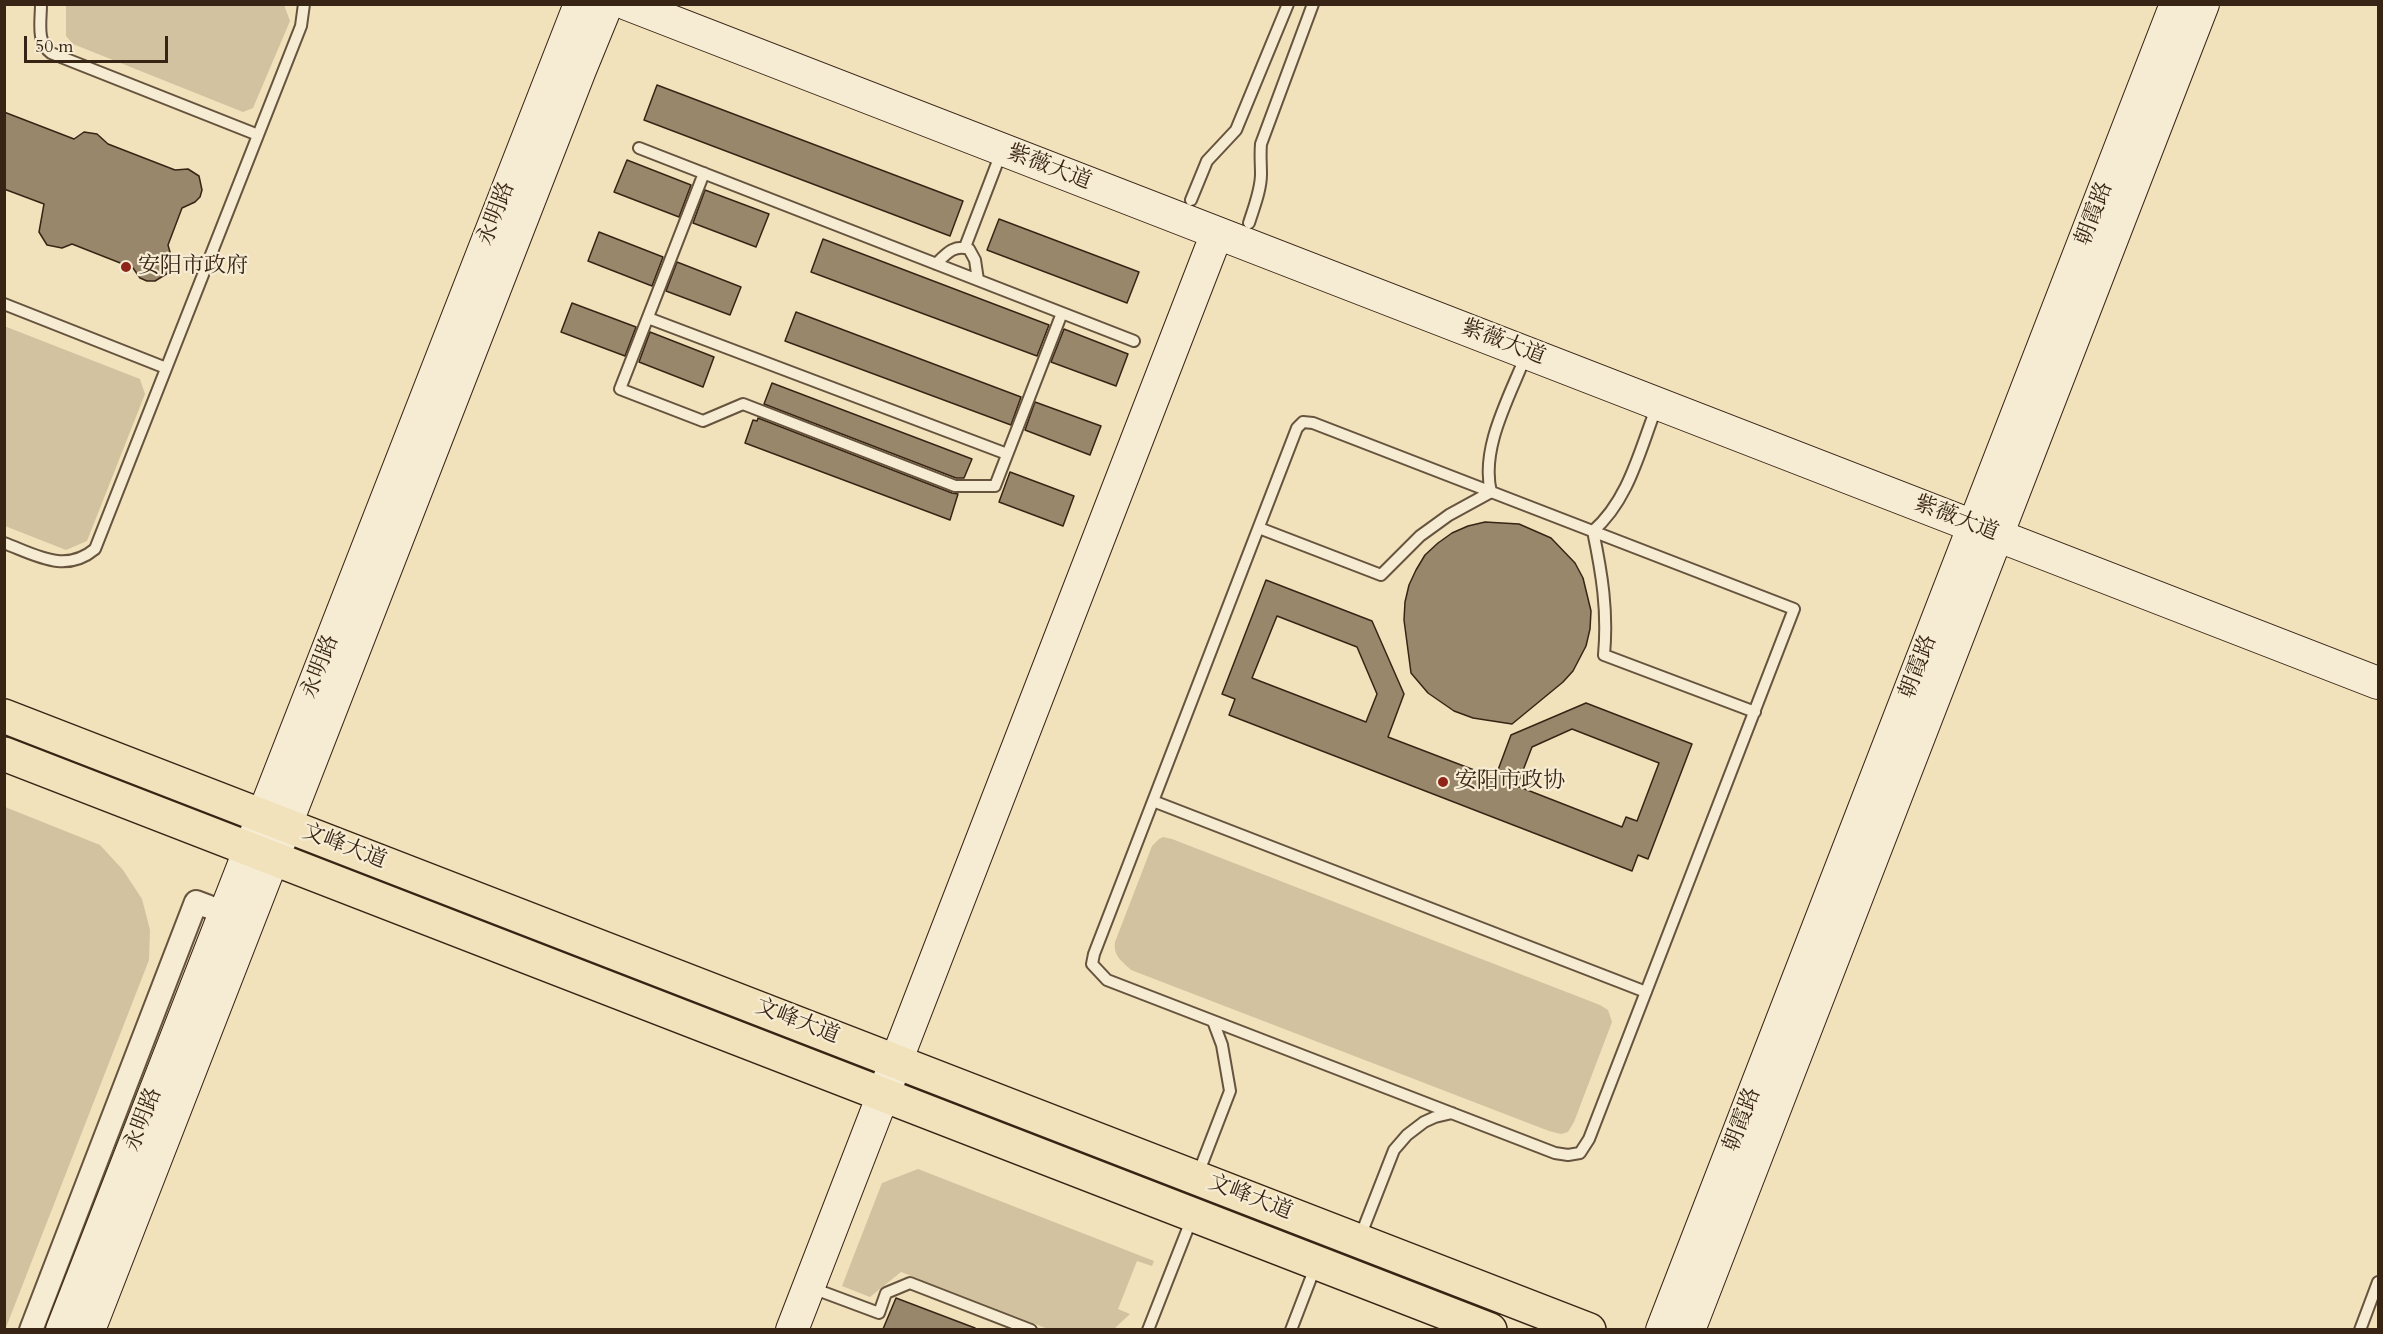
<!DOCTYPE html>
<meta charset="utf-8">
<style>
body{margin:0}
#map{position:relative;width:2383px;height:1334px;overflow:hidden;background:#f1e2bb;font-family:Cardo,serif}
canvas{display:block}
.frame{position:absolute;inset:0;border:6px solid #382415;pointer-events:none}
.scale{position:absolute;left:24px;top:36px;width:144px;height:27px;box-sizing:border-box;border:3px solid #382415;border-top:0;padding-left:8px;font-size:18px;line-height:21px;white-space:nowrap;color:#382415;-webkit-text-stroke:4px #f6ecd3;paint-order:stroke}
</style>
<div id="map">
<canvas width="2383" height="1334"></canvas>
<div class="frame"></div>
<div class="scale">50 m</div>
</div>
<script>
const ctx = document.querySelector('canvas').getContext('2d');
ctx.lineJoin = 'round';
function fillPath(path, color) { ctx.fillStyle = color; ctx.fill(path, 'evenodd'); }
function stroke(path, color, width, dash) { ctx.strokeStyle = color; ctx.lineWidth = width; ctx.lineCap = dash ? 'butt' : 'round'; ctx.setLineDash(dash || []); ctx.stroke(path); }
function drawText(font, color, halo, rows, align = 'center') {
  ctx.font = font + ' Cardo,"Noto Serif SC",serif'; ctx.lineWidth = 4.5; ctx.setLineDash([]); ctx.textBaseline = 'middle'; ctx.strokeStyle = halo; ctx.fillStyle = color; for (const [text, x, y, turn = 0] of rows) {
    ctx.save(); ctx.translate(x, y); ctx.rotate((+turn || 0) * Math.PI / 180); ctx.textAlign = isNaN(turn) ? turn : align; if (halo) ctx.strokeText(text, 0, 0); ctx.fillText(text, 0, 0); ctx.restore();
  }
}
fillPath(new Path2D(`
 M66,5H284L290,21L253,108L243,112L73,44L66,36Z
 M4,326L140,379L145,394L87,541L66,550L5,526Z
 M5,807L100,845L123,870L142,899L150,930L149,960L5,1330Z
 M1163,837L1172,839L1600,1005L1608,1010L1612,1022L1574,1122L1568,1132L1561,1134L1549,1131L1131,970C1122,961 1113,956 1115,942L1152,846L1159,839Z
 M918,1169L1154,1261L1152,1266L1137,1261L1118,1309L1130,1314L1114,1329H1048L901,1272L870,1297L842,1286L882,1183Z`), '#d2c29f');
const building = new Path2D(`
 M657,85L963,201L950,236L644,120Z
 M4,112L74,139L84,132L97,134L108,144L175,170L188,169L199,176L202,190L200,197L195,202L182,208L168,245L172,259L168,273L155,281H147L140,278L133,268L72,244L62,248L47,245L39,232L44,204L4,189Z
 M627,160L691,185L679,217L614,192Z
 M705,190L769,214L756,247L693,223Z
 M999,219L1139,272L1127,303L987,250Z
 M599,232L663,257L652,286L588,261Z
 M823,239L1049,325L1037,356L811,272Z
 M677,262L741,287L730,315L666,291Z
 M572,303L636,327L625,356L561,332Z
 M796,312L1021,397L1011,425L785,341Z
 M1064,329L1128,354L1116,386L1051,362Z
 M650,332L714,357L703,387L639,362Z
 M772,383L972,459L964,478H956L764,404Z
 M1035,402L1101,426L1090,455L1025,430Z
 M758,418L952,493L958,494L950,520L745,443L753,420L757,421Z
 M1010,472L1074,496L1063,526L999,502Z
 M1485,522L1519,524L1551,538L1575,563L1583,578L1591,611L1590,629L1586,646L1573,671L1563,682L1512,724L1473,718L1454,711L1428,693L1411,673L1404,620L1405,602L1409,585L1416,570L1425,555L1438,543L1452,533L1468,526Z
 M1266,580L1372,621L1404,694L1388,737L1495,778L1511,735L1586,703L1692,744L1648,859L1638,855L1632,871L1229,715L1235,699L1222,694ZM1277,616L1357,647L1377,694L1366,722L1252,678ZM1572,729L1659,763L1637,821L1626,817L1622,827L1517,786L1532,747Z
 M896,1298L975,1328V1329H883Z`);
fillPath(building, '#98876b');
stroke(building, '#382415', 1.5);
const lane = new Path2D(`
 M41,4C41,22 36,42 51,53L258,135
 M639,148L1134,341
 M704,173L620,389L703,421L743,404L955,486H995L1062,313
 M1191,200L1207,161L1236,130L1288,4
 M1249,223C1254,207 1261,190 1261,174C1261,164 1260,155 1261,144L1313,4
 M965,247L1001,153
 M936,264C946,254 954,244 969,249L975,260L978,280
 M4,304L166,368
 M648,318L1007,454
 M1657,406C1640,449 1629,500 1593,531C1602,574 1608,611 1604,655L1755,712
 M1303,422L1313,423L1794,609L1589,1139L1580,1153L1568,1155L1555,1153L1107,980L1092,964L1094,954L1297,428Z
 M1259,528L1381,575L1420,536L1449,515L1491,492C1480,448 1510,396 1526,355
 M4,543C36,555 65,574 95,549L301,26L304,4
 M1153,801L1646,992
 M1198,1174L1230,1091L1222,1045L1213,1021
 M1360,1237L1394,1150L1407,1135L1424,1122L1435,1117L1452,1113
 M812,1288L879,1313L886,1293L910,1283L1031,1330
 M1148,1330L1192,1218
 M1291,1330L1316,1265
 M2360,1330L2378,1282`);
const street = new Path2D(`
 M31,1330L196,902L225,913`);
const secondary = new Path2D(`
 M627,4L2378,683
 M62,1330L580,4
 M89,1330L580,70L607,4
 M792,1330L1217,233
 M1662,1330L2176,4
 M1689,1330L2203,4`);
const primary = new Path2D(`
 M4,716L1589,1330
 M4,754L1490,1330`);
stroke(lane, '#66543e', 14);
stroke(street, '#66543e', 26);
stroke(secondary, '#382415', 34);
stroke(primary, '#382415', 36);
stroke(lane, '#f6ecd3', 10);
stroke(street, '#f6ecd3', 22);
stroke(secondary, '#f6ecd3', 32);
stroke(primary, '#f1e2bb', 33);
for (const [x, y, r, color] of [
 [126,267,6,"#8f2418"],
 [1443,782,6,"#8f2418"]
]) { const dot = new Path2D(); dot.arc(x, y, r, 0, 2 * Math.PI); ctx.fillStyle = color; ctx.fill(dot); stroke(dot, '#f6ecd3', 2); }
drawText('22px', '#382415', '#f6ecd3', [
 ["紫薇大道",1049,168,21],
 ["永明路",497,214,-69],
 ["朝霞路",2095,214,-69],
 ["紫薇大道",1503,343,21],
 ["紫薇大道",1956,519,21],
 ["永明路",321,667,-69],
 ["朝霞路",1919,667,-69],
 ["文峰大道",344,847,21],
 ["文峰大道",797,1022,21],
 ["永明路",144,1120,-69],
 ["朝霞路",1743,1120,-69],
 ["文峰大道",1250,1198,21]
]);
drawText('22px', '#382415', '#f6ecd3', [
 ["安阳市政府",138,267],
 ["安阳市政协",1455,782]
], 'left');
</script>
